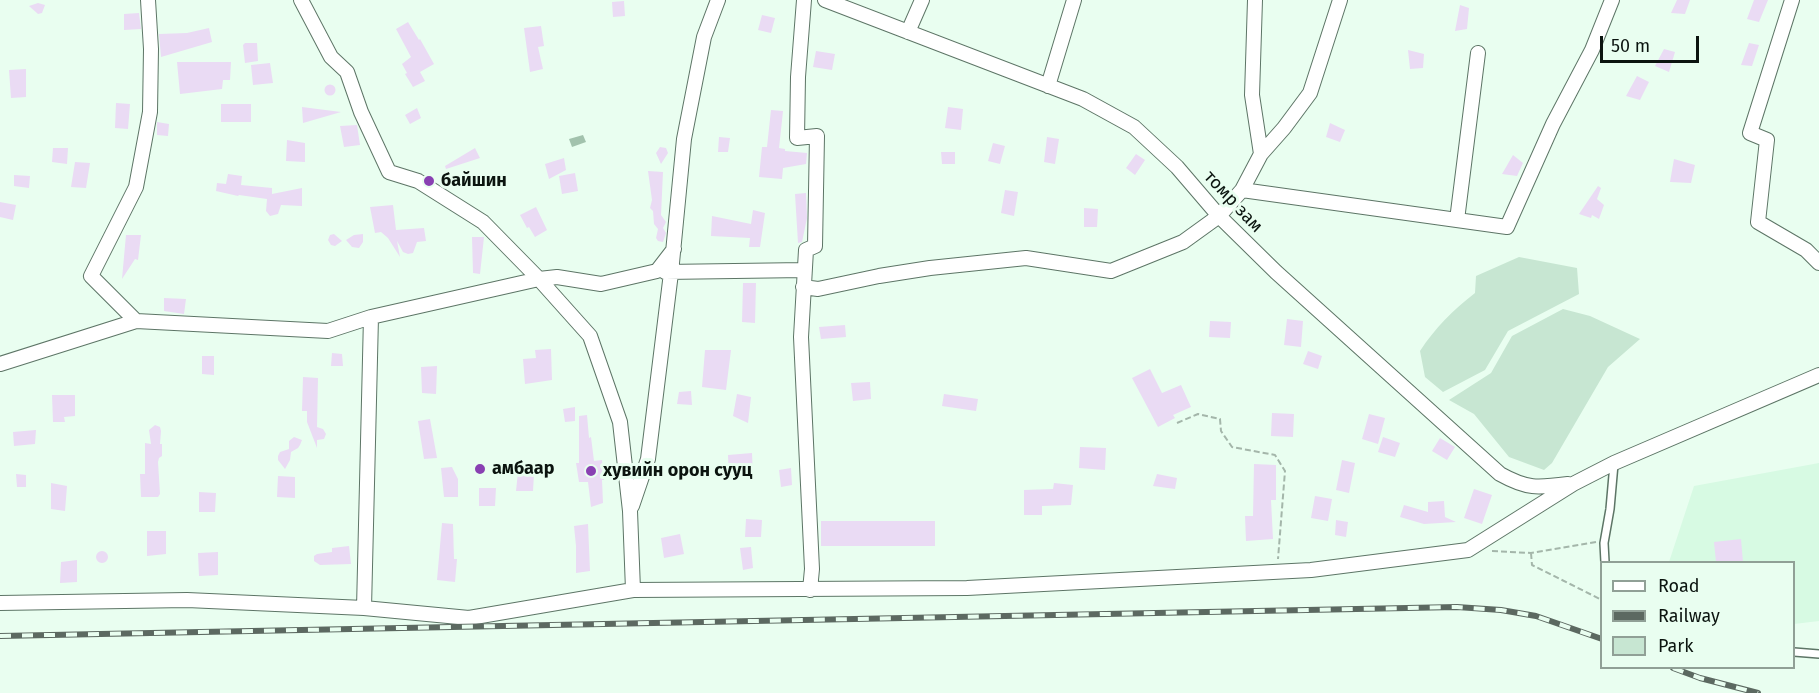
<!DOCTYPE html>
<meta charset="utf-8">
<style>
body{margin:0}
#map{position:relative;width:1819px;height:693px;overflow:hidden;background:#e9fef0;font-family:"Fira Sans",sans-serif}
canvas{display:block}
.legend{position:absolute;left:1600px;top:561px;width:195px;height:108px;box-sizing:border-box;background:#e9fef0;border:2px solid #90a096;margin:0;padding:8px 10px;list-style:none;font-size:18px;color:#0b140f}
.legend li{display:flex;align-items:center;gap:12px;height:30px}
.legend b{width:30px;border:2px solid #90a096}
.scale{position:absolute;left:1600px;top:36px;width:99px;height:27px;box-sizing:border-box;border:3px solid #0b140f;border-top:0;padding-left:8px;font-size:18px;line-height:21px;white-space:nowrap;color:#0b140f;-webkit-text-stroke:4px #e9fef0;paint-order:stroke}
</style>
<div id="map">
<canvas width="1819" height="693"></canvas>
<ul class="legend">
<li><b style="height:8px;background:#fff"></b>Road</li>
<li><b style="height:8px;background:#5c6961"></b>Railway</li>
<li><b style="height:16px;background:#c7e6d2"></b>Park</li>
</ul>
<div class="scale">50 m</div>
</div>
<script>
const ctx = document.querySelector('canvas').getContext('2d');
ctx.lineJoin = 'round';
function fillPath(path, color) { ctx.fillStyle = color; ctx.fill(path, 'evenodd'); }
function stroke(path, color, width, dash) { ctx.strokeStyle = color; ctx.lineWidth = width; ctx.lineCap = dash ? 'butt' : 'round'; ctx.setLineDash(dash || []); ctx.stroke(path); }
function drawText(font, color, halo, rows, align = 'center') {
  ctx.font = font + ' "Fira Sans",sans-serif'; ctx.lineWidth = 6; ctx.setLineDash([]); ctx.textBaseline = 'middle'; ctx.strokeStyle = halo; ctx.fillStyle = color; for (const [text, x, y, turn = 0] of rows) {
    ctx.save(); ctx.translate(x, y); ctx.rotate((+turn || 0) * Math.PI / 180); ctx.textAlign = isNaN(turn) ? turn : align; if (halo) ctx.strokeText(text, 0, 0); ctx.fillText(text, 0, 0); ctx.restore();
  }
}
fillPath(new Path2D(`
 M1819,463V621L1794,624V562H1669L1694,486Z`), '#d7fae3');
fillPath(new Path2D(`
 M1519,257L1577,268L1579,294L1508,331L1485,370L1443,392L1425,377L1420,351C1435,328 1453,310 1475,293L1476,276Z
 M1563,309L1590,316L1640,339L1608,367L1552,463L1544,470L1509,457L1474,414L1449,400L1491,373L1512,336Z`), '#c7e6d2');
fillPath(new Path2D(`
 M583,135L586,142L572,147L569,139Z`), '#a2c2ad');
fillPath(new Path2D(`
 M1677,0H1690L1685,14L1671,13Z
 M1754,0H1768L1759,22L1747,19Z
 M624,1L625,16L613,17L612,2Z
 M38,3L45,5L42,13L38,14L29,6Z
 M1460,5L1469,8L1467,29L1455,31Z
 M139,13L141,29L124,30V14Z
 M762,15L775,18L771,33L758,30Z
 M408,22L419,40L420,39L434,64L420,72L425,81L413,87L405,74L407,73L402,64L411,57L396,29Z
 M541,26L544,46L538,47L543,69L530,72L524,28Z
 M209,28L212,42L161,57L159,34L187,33Z
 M245,43H257L258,61L245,63L243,45Z
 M1749,43L1759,45L1752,66L1741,65Z
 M1664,49L1675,52L1669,72L1655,66Z
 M1408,50L1424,54L1423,68L1410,69Z
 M816,51L835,54L832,70L813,67Z
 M177,62H231L230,80H223L222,89L180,94Z
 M270,63L273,83L253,85L251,65Z
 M26,69V97L11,98L9,70Z
 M1637,76L1649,82L1640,100L1626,96Z
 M324.5 90a5.5 5.5 0 1 1 11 0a5.5 5.5 0 1 1-11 0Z
 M116,103L130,104L128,129L115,128Z
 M221,104H251V122H221Z
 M302,107L341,112L303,123Z
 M948,107L963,109L961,130L945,128Z
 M417,108L421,118L410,124L405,115Z
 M771,110L783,111L779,148L785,149V151L807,153L806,164L783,168L782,179L759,177L762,147H767Z
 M157,122L169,124L168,136L157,135Z
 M1330,123L1345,130L1340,142L1326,137Z
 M357,125L360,145L344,147L340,126Z
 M719,137L730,138L728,152H718Z
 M1047,137L1059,139L1055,164L1044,162Z
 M287,140L305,143V162L286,161Z
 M993,143L1005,146L1000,164L988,161Z
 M660,147L666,148L668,153L661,164L656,153Z
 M53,148H68L67,164L52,162Z
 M475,148L480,158L446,169L445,166Z
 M941,152H955V164H942Z
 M1136,154L1145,160L1135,175L1126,168Z
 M1513,155L1523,163L1517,176L1502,174Z
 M564,158L566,170L549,179L545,164Z
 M1674,159L1695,165L1691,183L1670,182Z
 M75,162L90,163L86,188L71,187Z
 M648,171L663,172L661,215L666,222L663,228L666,233L663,242L658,241L656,238L658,229L654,224L653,211L650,208L652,200Z
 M575,173L578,191L562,194L559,176Z
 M228,174L242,176L241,185L272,188V194L302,188V206L281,205L278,214L270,216L266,211L267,199L239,195L238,196L216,191L217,183L226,184Z
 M14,175L30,176L29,188L14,186Z
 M1598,186L1601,188L1597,199L1604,205L1599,219L1592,215L1591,218L1579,214Z
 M1005,190L1018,192L1014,216L1001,213Z
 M806,193L807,218L802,242L798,243L795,194Z
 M0,202L16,205L13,220L0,217Z
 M393,205L396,230L424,228L426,241L417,242L413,253L408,254L403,252L397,241L400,257L388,238L381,232L375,233L370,207Z
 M536,207L547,230L535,237L529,227L527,228L520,215Z
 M1084,208L1098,209L1097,227H1084Z
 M753,210L765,213L760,247H749L750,238L711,236L712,216L751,224Z
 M334,234L342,241L335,246L331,245L328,240L330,235Z
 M363,234V242L359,248L352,247L346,240L354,235Z
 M126,235H141L138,260L135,259L122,279Z
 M472,237H484L480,274L473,273Z
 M743,283H756L755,323L742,322Z
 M164,298L186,299L184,314L164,311Z
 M1287,319L1303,321L1301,347L1284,345Z
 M1210,321L1231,322L1230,338L1209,337Z
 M845,325L846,337L821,339L819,327Z
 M551,349L552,380L525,384L523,359L536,358L535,350Z
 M705,350H731L726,390L702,387Z
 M1308,351L1322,356L1318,369L1303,364Z
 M332,353L342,354L343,366H331Z
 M202,356H214V375L202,374Z
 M437,366L436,394L422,393L421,367Z
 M1150,369L1162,393L1181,385L1191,407L1173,415L1175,418L1158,427L1132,378Z
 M303,377L318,378L317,427L323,429L326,434L324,439L317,440V448L307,422V411H302Z
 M870,382L871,399L853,401L851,383Z
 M691,391L692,405L677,404L679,392Z
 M737,394L751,397L748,423L733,416Z
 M944,394L978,399L976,411L942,406Z
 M52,395H75V416L64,417L65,422H53Z
 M575,407V421L565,422L563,409Z
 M1272,413L1294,414L1293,437L1271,436Z
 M1369,414L1385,418L1378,444L1362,439Z
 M587,415L589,438L591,437L594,461L602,460L604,480H602L603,503L591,507L588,482H579L576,463H579V416Z
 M430,419L437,458L424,459L418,421Z
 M155,425L160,427L161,431L160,444H162V456L159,458L158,462L160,494L158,497H141L140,474H145V443L151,444L149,430Z
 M36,430L35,444L14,446L13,432Z
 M294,437L302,440L300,445L298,448L291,452L290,460L285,469L278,460V456L280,452L289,449V441Z
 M1383,437L1400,443L1395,457L1378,452Z
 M1440,438L1455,447L1447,460L1432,451Z
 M1080,447L1106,448L1105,470L1079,468Z
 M752,453L753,477L729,479L728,455Z
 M1342,460L1355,463L1349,493L1336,490Z
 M1254,464L1276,465V500H1271L1273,539L1246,541L1245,516H1253Z
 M452,467L458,479V497H444L441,468Z
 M791,468L792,485L781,487L779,470Z
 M518,472L534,474L533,491H516Z
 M16,474L26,475V487H17Z
 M1157,474L1177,478L1175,489L1153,486Z
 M278,476L295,477V498L277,497Z
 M51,483L67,486L65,511L51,509Z
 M1054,483L1073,485L1071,505L1042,506V515H1024V490L1053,489Z
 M479,488H496L495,506H479Z
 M1474,489L1492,495L1482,524L1464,518Z
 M199,492L216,493L215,512H199Z
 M1315,496L1332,499L1328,521L1311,518Z
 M1444,501L1445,517L1456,522L1424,524L1400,517L1404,505L1428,512V502Z
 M746,519L762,520L761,537H745Z
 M1336,520L1348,522L1346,537L1335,535Z
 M821,521H935V546H821Z
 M442,523L453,524L454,559H457L455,582L437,580Z
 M588,524L590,571L576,573V546L574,526Z
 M147,531H166V554L147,556Z
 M680,534L684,554L664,558L661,538Z
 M1741,539L1743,562H1716L1714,542Z
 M349,546L351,564L320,565L314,561V556L317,554L332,552V548Z
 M751,547L753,568L743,570L740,548Z
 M96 557a6 6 0 1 1 12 0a6 6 0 1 1-12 0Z
 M218,552V575L199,576L198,553Z
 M77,560V582L60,583L61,562Z`), '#eadbf4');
const lane = new Path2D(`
 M1605,562L1604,543L1610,509L1614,464
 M1794,652L1819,654`);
const street = new Path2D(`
 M301,0L331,57L347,72L361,112L389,172L418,181L483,222L539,279L590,336L620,422L630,511L633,590
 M804,0L798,77L797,138L817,136L815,246L806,250L801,337L812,569L810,590
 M825,0L1083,99L1134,127L1177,167L1219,216L1276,272L1500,474C1527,489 1537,488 1568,484
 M1255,0L1252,95L1261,154
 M1792,0L1750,133L1767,140L1758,222L1806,250L1819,263
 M908,32L922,0
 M1048,86L1074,0
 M1242,190L1507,227L1553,124L1592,50L1612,0
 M1457,220L1478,53
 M665,272L804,270
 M803,287L818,289L879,276L930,268L1026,258L1111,271L1183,242L1219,216L1242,190L1261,154L1284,128L1310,93L1340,0
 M136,321L91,276L136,187L150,112L151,49L148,0
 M0,364L136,321L328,331L371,317L539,279L557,277L601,284L657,271L674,249
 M632,506L648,459L671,273L684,139L704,37L718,0
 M0,603L187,600L364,608L469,618L633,590L967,588L1311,570L1468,550L1573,484L1614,463L1819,375
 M364,608L371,317`);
stroke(lane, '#5d7566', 10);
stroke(street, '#5d7566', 16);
stroke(new Path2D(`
 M1177,423L1198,414L1220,419L1221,431L1232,447L1275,455L1285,471L1278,559
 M1492,551L1531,553L1596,542
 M1531,553L1532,565L1602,600`), '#a4b6aa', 2, [6, 3]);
stroke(lane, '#fff', 7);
stroke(street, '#fff', 14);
const rail = new Path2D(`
 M0,636L1457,607L1501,610L1536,616L1602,639
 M1673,668L1700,678L1758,693`);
stroke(rail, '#5c6961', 6);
stroke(rail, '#e9fef0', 4, [11]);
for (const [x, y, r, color] of [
 [429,181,6,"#8940b2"],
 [480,469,6,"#8940b2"],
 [591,471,6,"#8940b2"]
]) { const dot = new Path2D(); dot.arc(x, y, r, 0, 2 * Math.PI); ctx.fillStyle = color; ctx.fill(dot); stroke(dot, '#e9fef0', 2); }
drawText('bold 18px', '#0b140f', '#e9fef0', [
 ["байшин",441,181],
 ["амбаар",492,469],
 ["хувийн орон сууц",603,471]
], 'left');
drawText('18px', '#0b140f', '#e9fef0', [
 ["томр зам",1233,202,47]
]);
</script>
